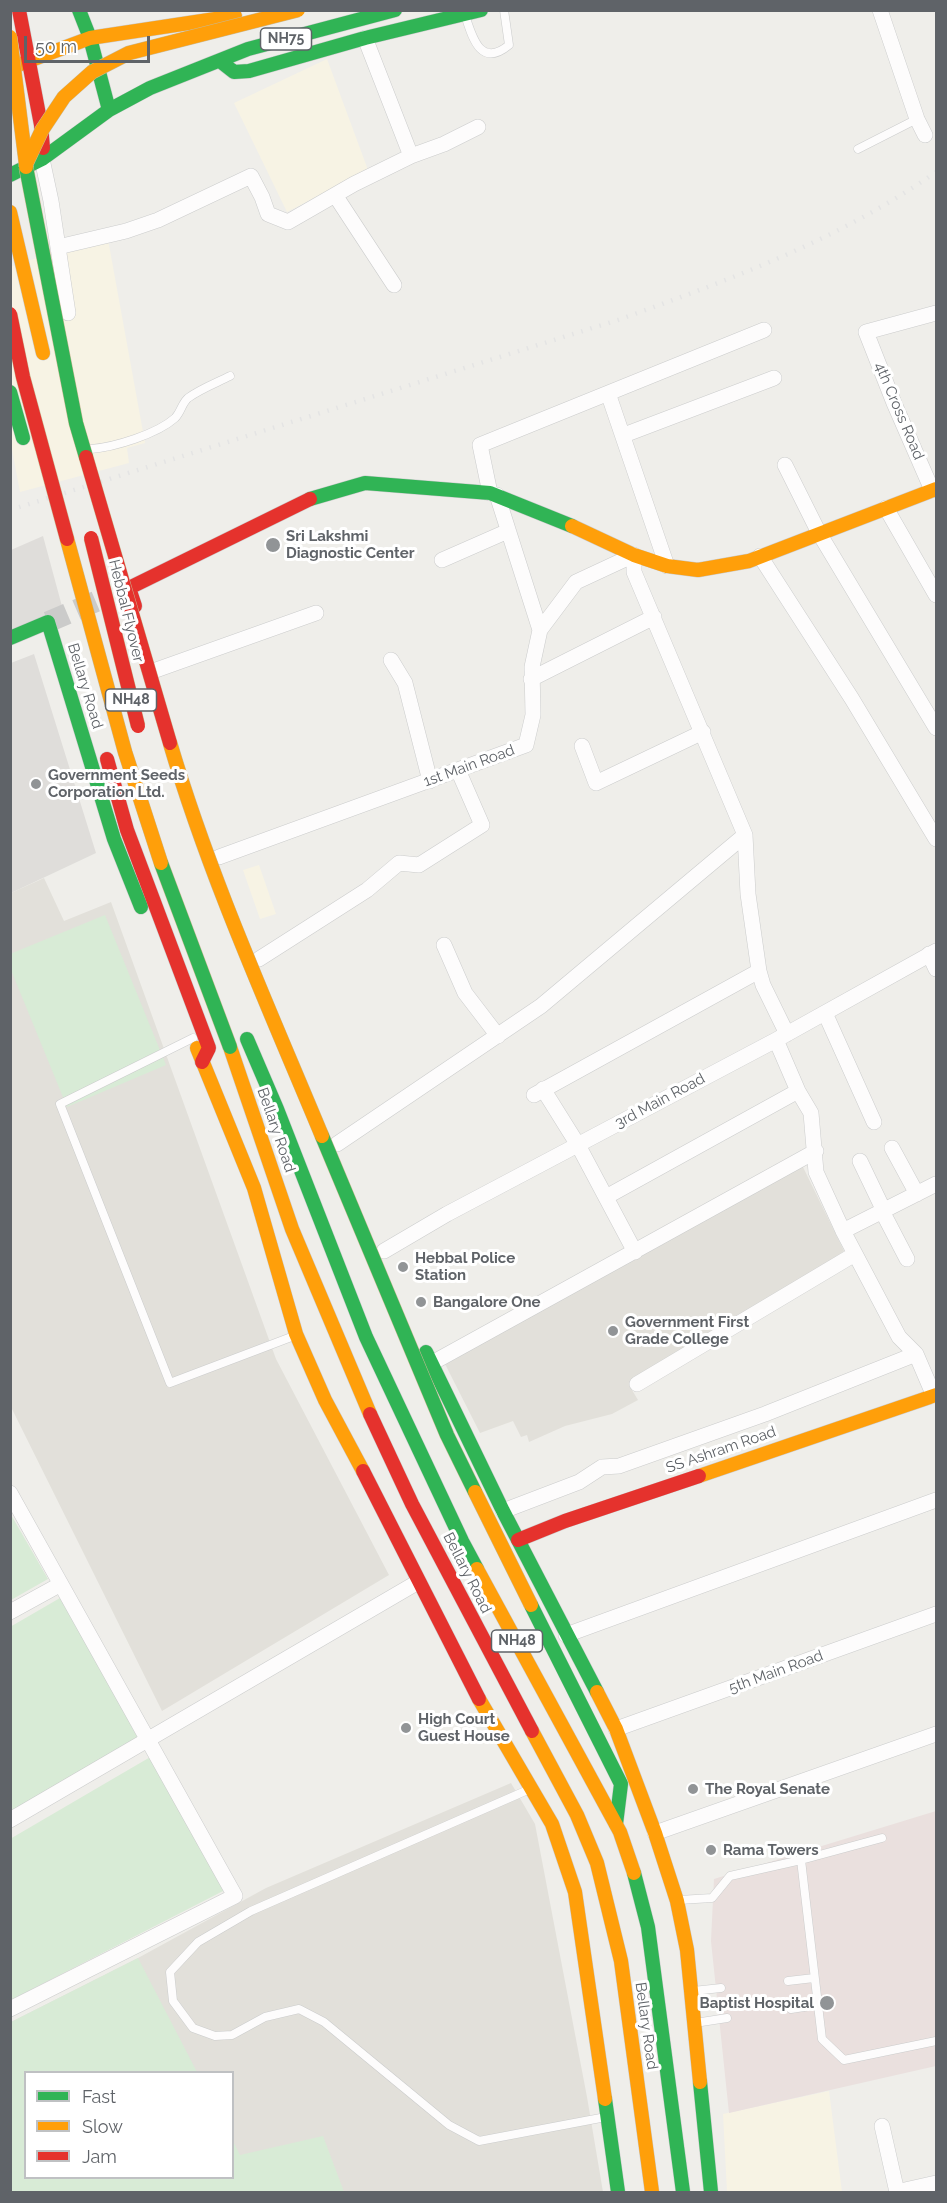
<!DOCTYPE html>
<style>
body{margin:0}
#map{position:relative;width:947px;height:2203px;overflow:hidden;background:#efeeea;font-family:Raleway,sans-serif}
canvas{display:block}
.frame{position:absolute;inset:0;border:12px solid #5f6368;pointer-events:none}
.legend{position:absolute;left:24px;top:2071px;width:210px;height:108px;box-sizing:border-box;background:#fff;border:2px solid #bfc1c3;margin:0;padding:8px 10px;list-style:none;font-size:18px;color:#5f6368}
.legend li{display:flex;align-items:center;gap:12px;height:30px}
.legend b{width:30px;border:2px solid #bfc1c3}
.scale{position:absolute;left:24px;top:36px;width:126px;height:27px;box-sizing:border-box;border:3px solid #5f6368;border-top:0;padding-left:8px;font-size:18px;line-height:21px;white-space:nowrap;color:#5f6368;-webkit-text-stroke:4px #fff;paint-order:stroke}
</style>
<div id="map">
<canvas width="947" height="2203"></canvas>
<div class="frame"></div>
<ul class="legend">
<li><b style="height:8px;background:#30b455"></b>Fast</li>
<li><b style="height:8px;background:#ff9f0a"></b>Slow</li>
<li><b style="height:8px;background:#e5322d"></b>Jam</li>
</ul>
<div class="scale">50 m</div>
</div>
<script>
const ctx = document.querySelector('canvas').getContext('2d');
ctx.lineJoin = 'round';
function fillPath(path, color) { ctx.fillStyle = color; ctx.fill(path, 'evenodd'); }
function stroke(path, color, width, dash) { ctx.strokeStyle = color; ctx.lineWidth = width; ctx.lineCap = dash ? 'butt' : 'round'; ctx.setLineDash(dash || []); ctx.stroke(path); }
function drawText(font, color, halo, rows, align = 'center') {
  ctx.font = font + ' Raleway,sans-serif'; ctx.lineWidth = 6; ctx.setLineDash([]); ctx.textBaseline = 'middle'; ctx.strokeStyle = halo; ctx.fillStyle = color; for (const [text, x, y, turn = 0] of rows) {
    ctx.save(); ctx.translate(x, y); ctx.rotate((+turn || 0) * Math.PI / 180); ctx.textAlign = isNaN(turn) ? turn : align; if (halo) ctx.strokeText(text, 0, 0); ctx.fillText(text, 0, 0); ctx.restore();
  }
}
fillPath(new Path2D(`
 M327,59L368,170L287,212L234,103Z
 M107,234L145,443L127,448L129,463L20,492L10,439V267Z
 M259,865L276,914L260,919L243,870Z
 M829,2091L842,2192H727L723,2114Z`), '#f7f3e4');
fillPath(new Path2D(`
 M43,536L63,610L11,631V550Z
 M34,654L96,853L11,893V663Z`), '#dfddda');
fillPath(new Path2D(`
 M44,878L64,921L111,902L276,1359L389,1575L162,1711L11,1407V893Z
 M802,1165L844,1251L780,1299L629,1385L638,1400L612,1414L565,1426L529,1442L527,1435L521,1437L513,1421L480,1433L444,1362Z
 M511,1783L535,1824L587,2097L603,2192H11V2022L138,1958L266,1888ZM26,2072H232V2178H26Z`), '#e2e0da');
fillPath(new Path2D(`
 M936,1811V2066L729,2113L711,1941L714,1879Z`), '#eae0de');
fillPath(new Path2D(`
 M105,915L166,1065L67,1107L11,970L10,954Z
 M10,1513L48,1579L11,1600H10Z
 M60,1598L140,1738L10,1812V1627Z
 M152,1756L227,1889L11,2000L10,1839Z
 M138,1958L197,2072H26V2178H232L233,2141L240,2155L323,2136L344,2192H11V2022Z`), '#d8ebd6');
stroke(new Path2D(`
 M48,622L97,601`), '#cbcbca', 21, [21, 10]);
const lane = new Path2D(`
 M465,15C472,36 480,69 509,45L504,10
 M858,149L917,119
 M91,449C115,447 157,434 175,418C181,412 182,403 188,398C200,389 216,383 230,376
 M193,1038L60,1104L170,1383L294,1336
 M530,1789L251,1911L198,1942L170,1972L173,2001L193,2028L215,2036L232,2035L265,2017L299,2009L324,2022L449,2125L479,2141L606,2117
 M801,1860L882,1838
 M679,1900L712,1898L730,1876L801,1860L822,2039L844,2060L936,2041
 M788,1981L814,1978
 M693,1991L721,1988
 M791,2009L817,2005
 M695,2023L727,2018`);
const street = new Path2D(`
 M880,10L917,119L925,135
 M365,38L411,156L444,144L478,127
 M42,159L51,201L68,313
 M335,195L394,285
 M58,247L126,231L158,220L251,176L262,197L268,214L288,222L354,184L411,156
 M608,393L667,566
 M624,435L774,378
 M785,465L819,533L936,728
 M932,490L894,403L866,332L936,313
 M490,493L480,445L764,330
 M497,495L540,630
 M886,508L936,595
 M760,556L852,699L936,839
 M442,560L508,531
 M391,660L405,683L430,781
 M156,670L316,613
 M531,679L654,617
 M582,746L596,783L703,732
 M745,835L748,894L759,971L763,985L787,1034
 M219,857L526,745L533,715L532,667L540,630L576,582L634,555V572L745,835L541,1006L337,1144
 M444,945L465,993L498,1036
 M929,954L936,969
 M259,959L367,890L399,863L419,865L482,825L458,770
 M825,1013L874,1122
 M776,1040L798,1091L811,1113L816,1172L843,1231L899,1337L916,1354L934,1396
 M543,1089L578,1145L635,1252
 M534,1095L759,971
 M892,1148L917,1194
 M860,1161L884,1211
 M606,1197L798,1091
 M882,1211L907,1259
 M843,1231L936,1184
 M384,1251L447,1214L776,1040L936,951
 M432,1363L816,1151
 M637,1384L855,1254
 M10,1493L235,1896L10,2009
 M503,1511L579,1482L602,1467L619,1466L765,1414L916,1354
 M10,1612L61,1584
 M566,1635L936,1500
 M616,1729L936,1614
 M10,1820L418,1582
 M655,1833L936,1734
 M882,2126L897,2192
 M896,2192L936,2183`);
const fast = new Path2D(`
 M79,10L90,38L109,110
 M220,61L234,72L249,71L365,38L481,10
 M10,175L42,159L109,110L150,88L248,49L395,10
 M10,392L23,438
 M310,499L365,483L490,493L572,526
 M10,638L48,622L114,839L141,907
 M247,1039L277,1109L366,1337L462,1541L477,1569
 M426,1352L503,1511L597,1692
 M531,1605L621,1784L616,1824
 M634,1873L648,1927L683,2192
 M700,2082L711,2192
 M605,2099L618,2192`);
const slow = new Path2D(`
 M10,68L90,38L235,16
 M10,212L43,353
 M572,526L634,555L667,566L698,570L749,561L936,489
 M230,1047L292,1229L370,1414
 M197,1048L254,1188L296,1334L325,1400L363,1471
 M699,1476L936,1395
 M477,1569L620,1832L634,1873
 M597,1692L616,1729L655,1833L677,1901L687,1950L700,2082
 M479,1699L552,1824L575,1892L605,2099
 M532,1731L577,1815L597,1863L621,1961L652,2192`);
const jam = new Path2D(`
 M19,10L41,125L43,148
 M135,606L129,588L310,499
 M107,759L127,830L209,1048L202,1062
 M370,1414L412,1504L532,1731
 M363,1471L479,1699
 M518,1540L565,1521L699,1476`);
stroke(lane, '#cbcccc', 9);
stroke(street, '#cbcccc', 16);
stroke(fast, '#cacacb', 15);
stroke(slow, '#cacacb', 15);
stroke(jam, '#cacacb', 15);
stroke(lane, '#fdfcfc', 8);
stroke(street, '#fdfcfc', 15);
stroke(fast, '#30b455', 14);
stroke(slow, '#ff9f0a', 14);
stroke(jam, '#e5322d', 14);
stroke(new Path2D(`
 M10,510L618,320C729,280 839,240 936,172`), '#e4e4e4', 4.5, [1.5, 8]);
const fastBridge = new Path2D(`
 M26,167L76,423L86,457
 M161,863L230,1047
 M322,1136L447,1435L475,1492`);
const slowBridge = new Path2D(`
 M10,37L26,164
 M26,167V164L42,130L64,97L92,72L129,53L298,10
 M67,539L125,752L161,863
 M170,743C210,878 268,1006 322,1136
 M475,1492L531,1605`);
const jamBridge = new Path2D(`
 M10,314L23,377L67,539
 M86,457L170,743
 M91,538L138,726`);
stroke(fastBridge, '#c8b996', 15, []);
stroke(slowBridge, '#c8b996', 15, []);
stroke(jamBridge, '#c8b996', 15, []);
stroke(fastBridge, '#30b455', 14);
stroke(slowBridge, '#ff9f0a', 14);
stroke(jamBridge, '#e5322d', 14);
for (const [x, y, r, color] of [
 [273,545,8,"#919496"],
 [36,784,6,"#919496"],
 [403,1267,6,"#919496"],
 [421,1302,6,"#919496"],
 [613,1331,6,"#919496"],
 [406,1728,6,"#919496"],
 [693,1789,6,"#919496"],
 [711,1850,6,"#919496"],
 [827,2003,8,"#919496"]
]) { const dot = new Path2D(); dot.arc(x, y, r, 0, 2 * Math.PI); ctx.fillStyle = color; ctx.fill(dot); stroke(dot, '#fff', 2); }
for (const [x, y, w] of [
 [286,39,51],
 [131,700,51],
 [517,1641,51]
]) { const box = new Path2D(); box.roundRect(x - w / 2, y - 11, w, 22, 4.5); ctx.fillStyle = '#fff'; ctx.fill(box); stroke(box, '#5f6368', 1.5); }
drawText('bold 14px', '#5f6368', null, [
 ["NH75",286,39],
 ["NH48",131,700],
 ["NH48",517,1641]
]);
drawText('15px', '#5f6368', '#fff', [
 ["4th Cross Road",899,411,67],
 ["Hebbal Flyover",126,611,76],
 ["Bellary Road",85,686,73],
 ["1st Main Road",469,766,-20],
 ["3rd Main Road",660,1101,-28],
 ["Bellary Road",276,1130,71],
 ["SS Ashram Road",721,1450,-19],
 ["Bellary Road",467,1573,63],
 ["5th Main Road",776,1672,-20],
 ["Bellary Road",646,2026,82]
]);
drawText('bold 15px', '#5f6368', '#fff', [
 ["Sri Lakshmi",286,536],
 ["Diagnostic Center",286,553],
 ["Government Seeds",48,775],
 ["Corporation Ltd.",48,792],
 ["Hebbal Police",415,1258],
 ["Station",415,1275],
 ["Bangalore One",433,1302],
 ["Government First",625,1322],
 ["Grade College",625,1339],
 ["High Court",418,1719],
 ["Guest House",418,1736],
 ["The Royal Senate",705,1789],
 ["Rama Towers",723,1850],
 ["Baptist Hospital",814,2003,"right"]
], 'left');
</script>
